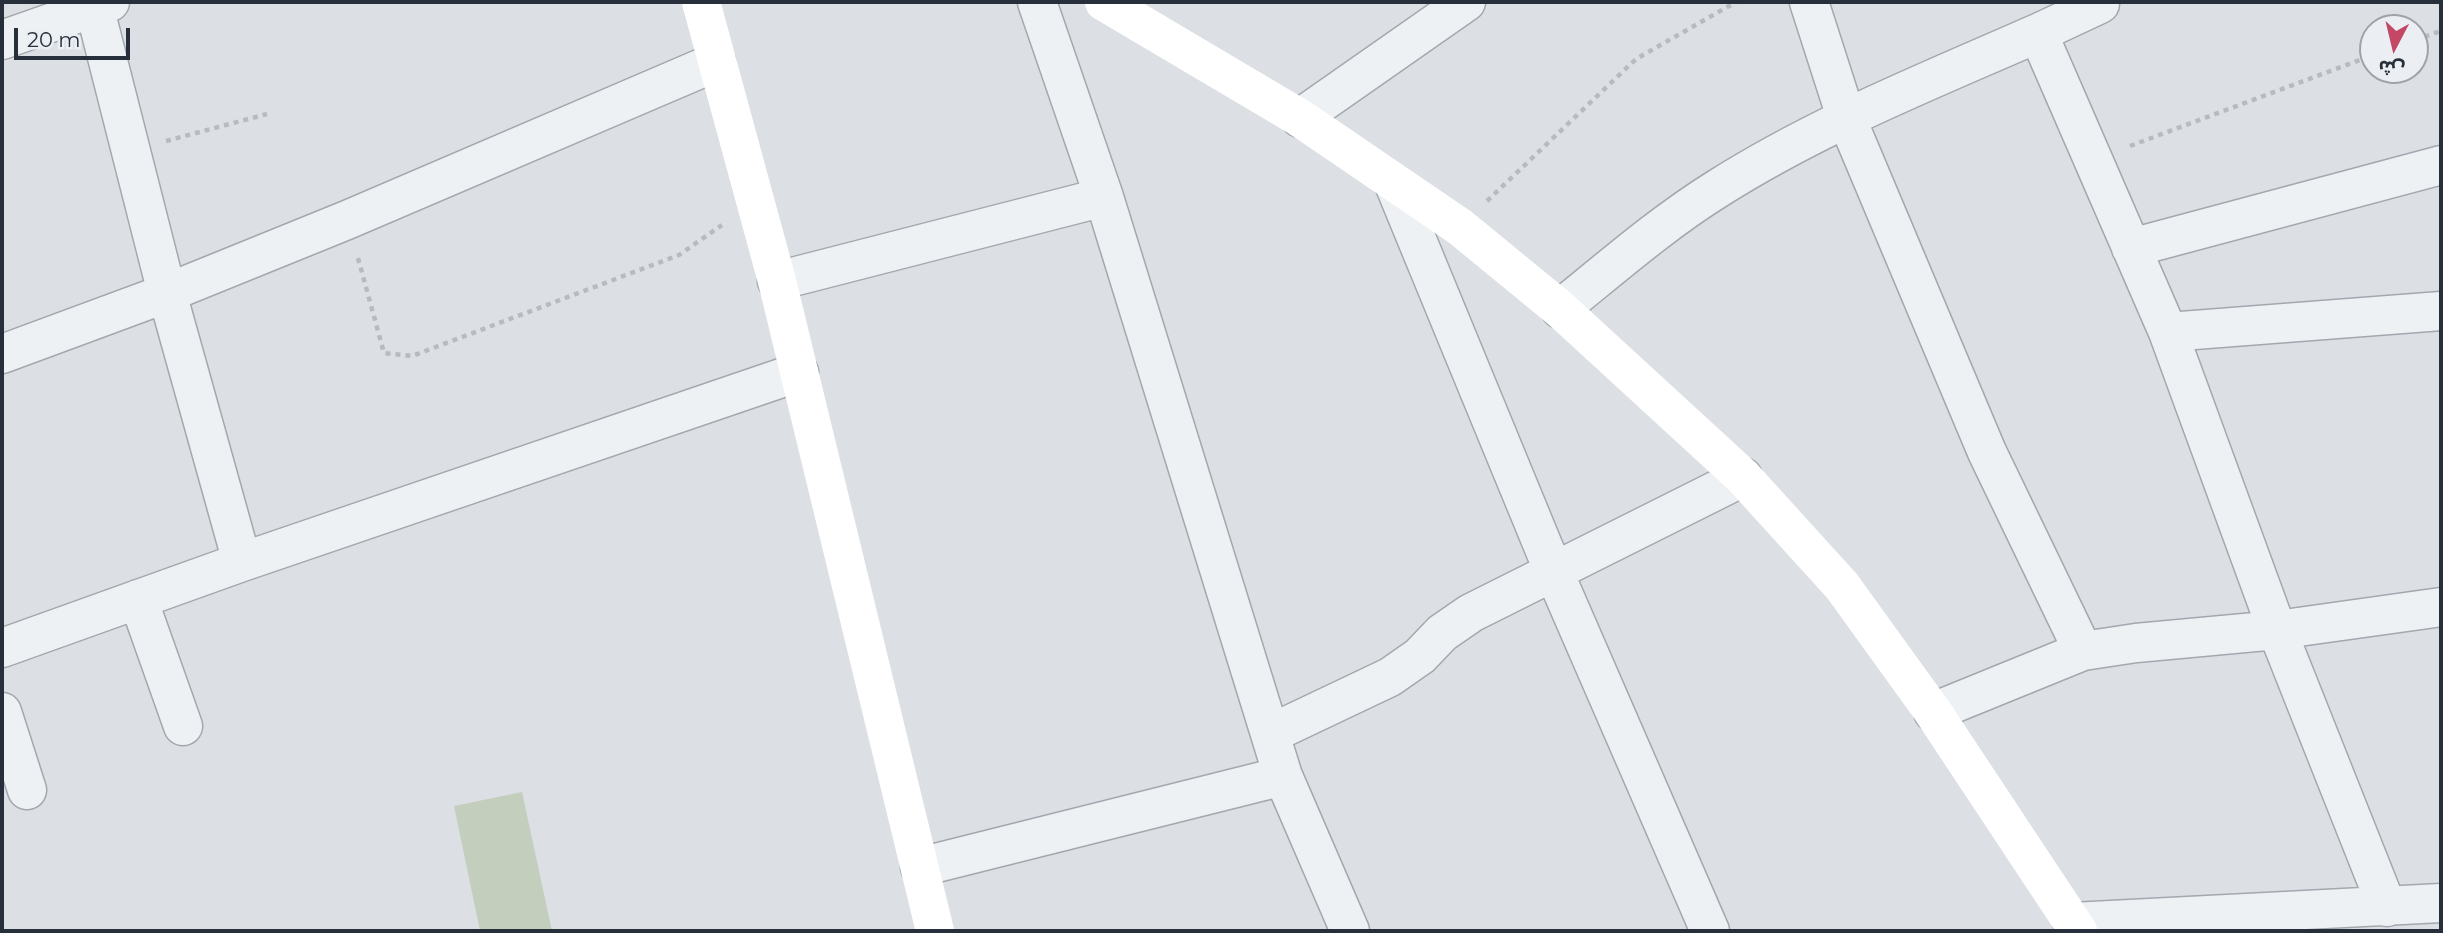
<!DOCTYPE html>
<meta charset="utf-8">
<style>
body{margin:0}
#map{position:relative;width:2443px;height:933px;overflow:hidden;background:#dce0e5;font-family:Montserrat,"Noto Sans Arabic",sans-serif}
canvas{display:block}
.frame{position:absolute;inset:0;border:4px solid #27303a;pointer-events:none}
.north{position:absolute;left:2359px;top:14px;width:70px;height:70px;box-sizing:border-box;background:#ebeff3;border:2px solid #9da3a9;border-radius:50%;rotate:187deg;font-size:19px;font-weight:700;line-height:28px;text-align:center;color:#27303a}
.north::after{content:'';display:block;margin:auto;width:24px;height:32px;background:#c44765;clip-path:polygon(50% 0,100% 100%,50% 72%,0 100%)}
.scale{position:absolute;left:14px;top:28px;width:116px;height:32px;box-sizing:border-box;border:4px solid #27303a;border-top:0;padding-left:9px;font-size:21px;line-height:24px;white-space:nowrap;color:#27303a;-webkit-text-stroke:5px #ebeff3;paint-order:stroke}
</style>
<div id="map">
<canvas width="2443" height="933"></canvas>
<div class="frame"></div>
<div class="north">ش</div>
<div class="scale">20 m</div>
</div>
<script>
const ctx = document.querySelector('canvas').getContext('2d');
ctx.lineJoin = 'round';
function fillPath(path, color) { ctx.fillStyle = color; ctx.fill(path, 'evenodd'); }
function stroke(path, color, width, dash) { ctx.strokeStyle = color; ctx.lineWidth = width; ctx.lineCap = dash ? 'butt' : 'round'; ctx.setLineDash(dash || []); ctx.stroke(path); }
fillPath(new Path2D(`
 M522,792L552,931H480L454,806Z`), '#c3cebd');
const street = new Path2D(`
 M93,2L167,293L242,562
 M1037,2L1104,197L1283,776L1350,931
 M1809,2L1846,117L1987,452L2083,651
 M2100,2V4L2038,33L2168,332L2277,630L2387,907
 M2,40L110,2
 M1300,118L1466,2
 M1394,184L1553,570L1710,931
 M2131,248L2441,165
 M777,281L1104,197
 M1560,309C1611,268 1661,224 1717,189C1818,125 1929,81 2038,33
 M2168,332L2441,311
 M2,354L167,293L347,220L716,62
 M138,599L183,726
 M2,648L242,562L799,372
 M2,712L27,790
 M1933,712L2083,651L2136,643L2277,630L2441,607
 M1270,734L1390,677L1420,656L1442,633L1471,613L1743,477
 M920,867L1283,776
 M2072,922L2441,903`);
stroke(street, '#a2a8ae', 41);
stroke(new Path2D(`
 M2415,40L2441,31
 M166,141L267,114
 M2130,146L2373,55
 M1487,201L1636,59L1736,2
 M358,258L384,353L412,356L679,255L722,225`), '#b6bbc0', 4.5, [5, 5]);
stroke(street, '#eef1f4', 38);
stroke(new Path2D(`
 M701,2L777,281L935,931
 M1104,2L1300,118L1460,227L1560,309L1743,477L1842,586L1933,712L2078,931`), '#fff', 38);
</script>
